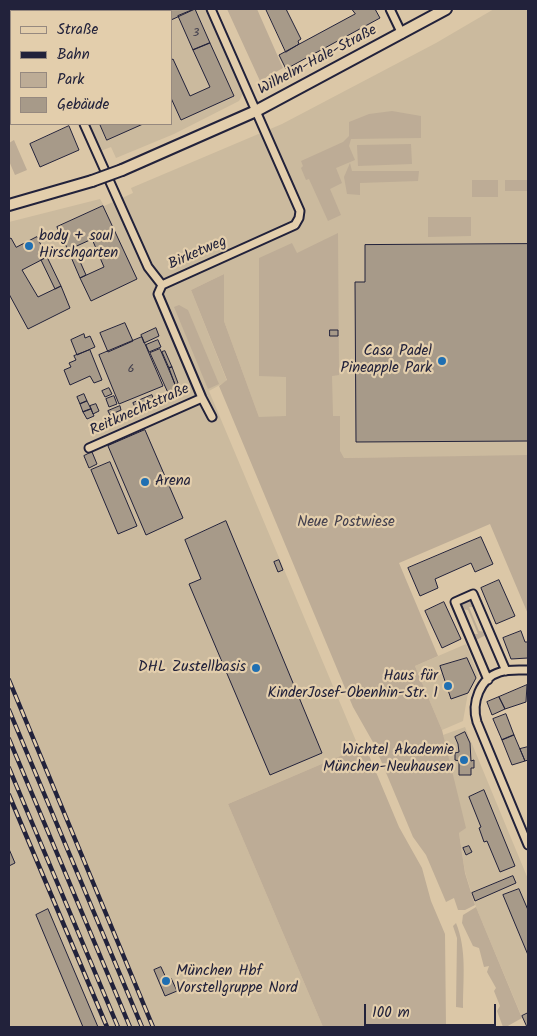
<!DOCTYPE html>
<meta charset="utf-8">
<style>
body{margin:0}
#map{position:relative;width:537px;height:1036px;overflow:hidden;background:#dbc7a7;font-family:Kalam,sans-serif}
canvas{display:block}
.frame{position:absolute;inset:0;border:10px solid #22223b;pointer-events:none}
.legend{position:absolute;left:10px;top:10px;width:162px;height:115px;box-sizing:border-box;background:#e3ceac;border:1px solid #96897f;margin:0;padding:6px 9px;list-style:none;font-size:15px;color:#22223b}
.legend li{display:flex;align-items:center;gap:10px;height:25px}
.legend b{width:25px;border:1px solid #96897f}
.scale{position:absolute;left:364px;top:1004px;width:132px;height:22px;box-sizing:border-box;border:2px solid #22223b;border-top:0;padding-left:6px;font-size:15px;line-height:18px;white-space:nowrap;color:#22223b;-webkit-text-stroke:4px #e3ceac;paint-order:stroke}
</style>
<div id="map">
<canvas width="537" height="1036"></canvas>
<div class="frame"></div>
<ul class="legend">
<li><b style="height:6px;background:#e3ceac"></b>Straße</li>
<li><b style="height:6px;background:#22223b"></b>Bahn</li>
<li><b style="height:14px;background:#bdac96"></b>Park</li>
<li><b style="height:14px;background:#a79a89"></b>Gebäude</li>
</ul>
<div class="scale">100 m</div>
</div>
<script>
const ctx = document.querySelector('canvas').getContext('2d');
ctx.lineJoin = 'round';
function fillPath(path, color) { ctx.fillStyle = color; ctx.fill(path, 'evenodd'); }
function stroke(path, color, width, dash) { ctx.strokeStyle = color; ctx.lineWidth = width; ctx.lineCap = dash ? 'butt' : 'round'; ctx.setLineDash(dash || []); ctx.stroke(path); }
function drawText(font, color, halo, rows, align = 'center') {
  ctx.font = font + ' Kalam,sans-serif'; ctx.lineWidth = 4.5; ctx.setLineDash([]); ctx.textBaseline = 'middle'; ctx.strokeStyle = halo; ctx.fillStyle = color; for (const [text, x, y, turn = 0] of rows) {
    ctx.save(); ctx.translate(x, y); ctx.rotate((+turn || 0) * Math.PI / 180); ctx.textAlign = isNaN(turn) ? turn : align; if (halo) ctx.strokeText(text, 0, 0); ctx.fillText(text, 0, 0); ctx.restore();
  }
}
fillPath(new Path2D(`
 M117,9H206L244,92L239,101L174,134L116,158L111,147L93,154L80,124H171V11H112Z
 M494,9H528V456L340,458L259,417L224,321V274L191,290L227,381L209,391L359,748L228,804L323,1027H9V222L100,199L104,206L133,193L131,188L282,124L436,43Z
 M466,644L478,675L468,693L463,721L442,730L415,666Z
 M465,727L528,879V1027H526L476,907L465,872L459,833L465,828L443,735Z`), '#cbba9e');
fillPath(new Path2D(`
 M227,9H257L283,68L260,81Z
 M392,111L421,116V138L351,139L349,146L355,160L336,168L342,183L330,189L341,215L328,221L309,179L306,180L301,168L303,166L301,161L343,142L349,136V122L369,114Z
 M14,140L27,170L15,175L9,161V143Z
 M411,144L412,164L358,166L357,145Z
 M350,163L352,171H419L418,181L360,183V195L347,194L344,177Z
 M472,180H498V197H472Z
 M505,180H528V191H505Z
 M428,217H471V236L428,237Z
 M338,233L339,373V375L332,376L333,416H340V451L344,458L528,455V614L490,524L399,563L438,656L415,666L442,730L466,828L459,833L465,873L475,905L465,910H458L454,898L446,902L426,855L413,837L374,744L353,707L219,386L227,380L191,290L224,274V321L259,417L286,416V377L259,376V258L292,243L297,253Z
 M179,305L188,310L219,384L208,389L174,307Z
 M467,599L472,601L476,607H469L479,631L486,632V635L476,640L472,634H478L468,610L461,609L460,606L462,602Z
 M359,748L368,753L399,827L422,868L431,901L445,934L446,1027H323L228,804Z
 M476,907L522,1018L506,1027H503L497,1011L500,1006L494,991L496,988L487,972L489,966L484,967L479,948L473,946L462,923L463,915Z
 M456,923C467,950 463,978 463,1008L456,1007L457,938L453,926Z`), '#bdac96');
const building = new Path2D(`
 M142,9H195L171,20V11H143Z
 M195,9L210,43L193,50L178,16Z
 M266,9H286L301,39L298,41L299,44L286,52Z
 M352,9H375L380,18L286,69L279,55L355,14Z
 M210,43L234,96L181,120L171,98V60L173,59L190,96L210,87L193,50Z
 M11,60V80L9,81V62Z
 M100,124H143L107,140Z
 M69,126L79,150L40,167L30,144Z
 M103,206L137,279L91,301L80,278L104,267L92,239L68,250L57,227Z
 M37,237L47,257L22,270L38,297L61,286L70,308L28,329L9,294V239L11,238L16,247Z
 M528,244V441L356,442L355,282H365V245Z
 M74,248L86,275L80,278L68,250Z
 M47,257L61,286L55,289L41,260Z
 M125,323L133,341L108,352L100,333Z
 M156,328L159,336L144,343L141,335Z
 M330,330H338V336H330Z
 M84,334L85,338L90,336L95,347L77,355L71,340Z
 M142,337L163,386L119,404L99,355Z
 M158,340L161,347L149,352L146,345Z
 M160,349L178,391L169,395L150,353Z
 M90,350L102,380L94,383L90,376L70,385L64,370L71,367L69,363L76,360L74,356Z
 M165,351L172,367L169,368L162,352Z
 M172,367L178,383L175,385L169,368Z
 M109,388L112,394L105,397L102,391Z
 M84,394L87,401L80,404L77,397Z
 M152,395L155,403L137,411L133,403Z
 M114,396L117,404L109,407L106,399Z
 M87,401L91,409L83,412L80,404Z
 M96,404L99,411L93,414L90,406Z
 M120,406L121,410L110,415L108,411Z
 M91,409L94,416L87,419L83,412Z
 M145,430L183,518L146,535L108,446Z
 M92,452L97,464L89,468L84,456Z
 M110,462L137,526L118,534L91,470Z
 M226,521L322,753L270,775L189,584L201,579L185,540Z
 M481,537L493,564L475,572L471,563L435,579L438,588L420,596L408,568Z
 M279,560L283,570L278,572L274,562Z
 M499,580L515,616L496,624L481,588Z
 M444,602L461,639L442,648L425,611Z
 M521,631L525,642H528V658L511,659L503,638Z
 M467,658L476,678L468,693L451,699L440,666Z
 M527,685L526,702L505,709L499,697Z
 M499,697L505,709L492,715L487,702Z
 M506,714L514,735L502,740L493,719Z
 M465,732L470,743L471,761L474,760V768H471V775H459V761L455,760V753L459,752L458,744L455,737Z
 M514,735L525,761L512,765L502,740Z
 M528,747V760L525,761L520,749Z
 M484,790L515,866L500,872L487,841L484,842L479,828L481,827L469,797Z
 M469,846L472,852L466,855L463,848Z
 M9,849L15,863L9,866Z
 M513,876L516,883L475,901L472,893Z
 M519,889L528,910V955L503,895Z
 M48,909L98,1027H83L36,915Z
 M161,967L167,980L171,978L177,991L165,996L154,970Z
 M528,1013V1027H527L522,1016Z`);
fillPath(building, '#a79a89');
stroke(building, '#22223b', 1);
const minor = new Path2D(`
 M34,9L35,11
 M390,9L402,34
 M84,124L148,267L162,285L295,225L299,218L300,211L211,9
 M162,285L158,294L202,398L212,417
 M89,448L202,398
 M528,670C519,670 509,669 500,672C480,678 471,703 477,722L528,845
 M488,680L455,602L473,594L506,671`);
const secondary = new Path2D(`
 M122,170L256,111L446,9
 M9,205L92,181`);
stroke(minor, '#22223b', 11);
stroke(secondary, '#22223b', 14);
stroke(minor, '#e3ceac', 7);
stroke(secondary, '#e3ceac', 10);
const rail = new Path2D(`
 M9,680L153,1027
 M9,710L142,1027
 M9,739L130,1027
 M9,768L118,1027
 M9,795L107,1027`);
stroke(rail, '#22223b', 4.5);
stroke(rail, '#e3ceac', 2.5, [8]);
const secondaryBridge = new Path2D(`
 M92,181L122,170`);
stroke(secondaryBridge, '#22223b', 14, []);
stroke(secondaryBridge, '#e3ceac', 10);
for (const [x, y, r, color] of [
 [29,246,5,"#1f6fb2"],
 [442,361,5,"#1f6fb2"],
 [145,482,5,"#1f6fb2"],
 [256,668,5,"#1f6fb2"],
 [448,686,5,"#1f6fb2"],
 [464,760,5,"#1f6fb2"],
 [166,981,5,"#1f6fb2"]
]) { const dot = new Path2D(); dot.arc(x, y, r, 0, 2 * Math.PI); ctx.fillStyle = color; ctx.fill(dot); stroke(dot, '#e3ceac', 2); }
drawText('12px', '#43404e', null, [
 ["3",196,34],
 ["6",131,370]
]);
drawText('15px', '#22223b', '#e3ceac', [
 ["Wilhelm-Hale-Straße",318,61,-28],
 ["Birketweg",198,254,-24],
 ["Reitknechtstraße",140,411,-24]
]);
drawText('15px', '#22223b', '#e3ceac', [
 ["body + soul",39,237,"left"],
 ["Hirschgarten",39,254,"left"],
 ["Casa Padel",432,352],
 ["Pineapple Park",432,369],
 ["Arena",155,482,"left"],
 ["DHL Zustellbasis",246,668],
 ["Haus für",438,677],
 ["KinderJosef-Obenhin-Str. 1",438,694],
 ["Wichtel Akademie",454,751],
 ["München-Neuhausen",454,768],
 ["München Hbf",176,972,"left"],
 ["Vorstellgruppe Nord",176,989,"left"]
], 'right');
drawText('15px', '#413e4d', '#e3ceac', [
 ["Neue Postwiese",346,523]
]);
</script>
